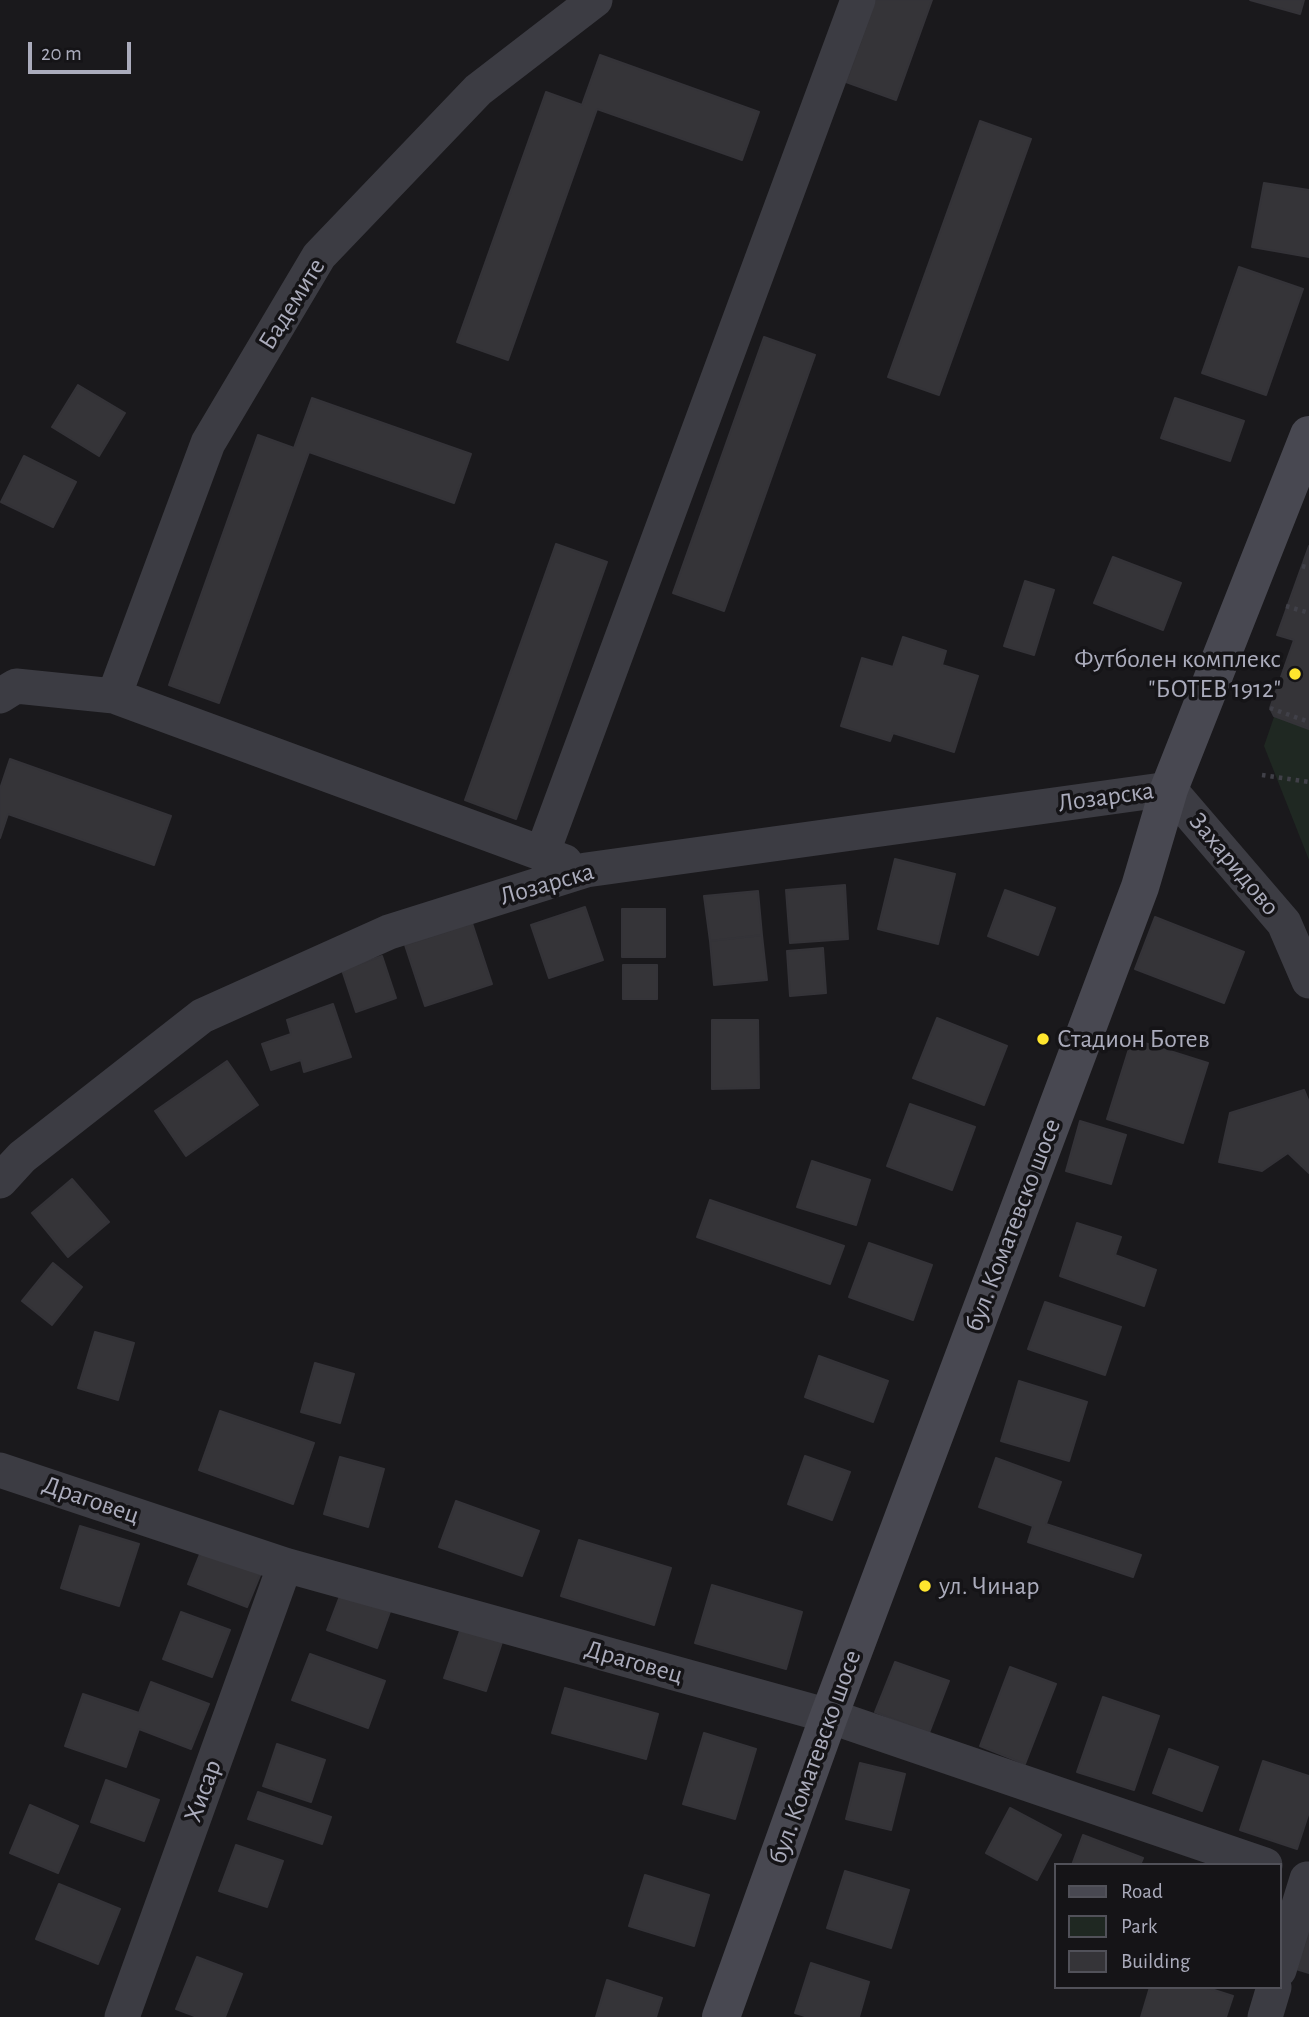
<!DOCTYPE html>
<meta charset="utf-8">
<style>
body{margin:0}
#map{position:relative;width:1309px;height:2017px;overflow:hidden;background:#1a191c;font-family:"Alegreya Sans",sans-serif}
canvas{display:block}
.legend{position:absolute;left:1054px;top:1863px;width:228px;height:126px;box-sizing:border-box;background:#151417;border:2px solid #515159;margin:0;padding:9px 12px;list-style:none;font-size:21px;color:#abacbc}
.legend li{display:flex;align-items:center;gap:14px;height:35px}
.legend b{width:35px;border:2px solid #515159}
.scale{position:absolute;left:28px;top:42px;width:103px;height:32px;box-sizing:border-box;border:4px solid #abacbc;border-top:0;padding-left:9px;font-size:21px;line-height:24px;white-space:nowrap;color:#abacbc;-webkit-text-stroke:5px #151417;paint-order:stroke}
</style>
<div id="map">
<canvas width="1309" height="2017"></canvas>
<ul class="legend">
<li><b style="height:9px;background:#484851"></b>Road</li>
<li><b style="height:19px;background:#1f2822"></b>Park</li>
<li><b style="height:19px;background:#353438"></b>Building</li>
</ul>
<div class="scale">20 m</div>
</div>
<script>
const ctx = document.querySelector('canvas').getContext('2d');
ctx.lineJoin = 'round';
function fillPath(path, color) { ctx.fillStyle = color; ctx.fill(path, 'evenodd'); }
function stroke(path, color, width, dash) { ctx.strokeStyle = color; ctx.lineWidth = width; ctx.lineCap = dash ? 'butt' : 'round'; ctx.setLineDash(dash || []); ctx.stroke(path); }
function drawText(font, color, halo, rows, align = 'center') {
  ctx.font = font + ' "Alegreya Sans",sans-serif'; ctx.lineWidth = 7; ctx.setLineDash([]); ctx.textBaseline = 'middle'; ctx.strokeStyle = halo; ctx.fillStyle = color; for (const [text, x, y, turn = 0] of rows) {
    ctx.save(); ctx.translate(x, y); ctx.rotate((+turn || 0) * Math.PI / 180); ctx.textAlign = isNaN(turn) ? turn : align; if (halo) ctx.strokeText(text, 0, 0); ctx.fillText(text, 0, 0); ctx.restore();
  }
}
fillPath(new Path2D(`
 M1309,546V860L1264,746L1274,717L1270,708L1294,641L1277,635Z`), '#1f2822');
const building = new Path2D(`
 M875,0H932L896,100L846,82Z
 M1250,0H1304L1300,14Z
 M600,55L759,112L742,160L597,109L508,360L457,342L546,92L582,105Z
 M980,121L1031,139L939,395L888,377Z
 M1264,183L1309,190V257L1252,247Z
 M1239,267L1303,289L1266,395L1202,373Z
 M764,337L815,355L724,611L673,593Z
 M78,385L125,413L99,456L52,427Z
 M312,398L471,454L454,503L309,452L219,703L169,685L258,435L294,448Z
 M1175,398L1244,421L1230,461L1161,438Z
 M24,456L76,482L53,527L1,502Z
 M556,544L607,562L516,819L465,800Z
 M1309,546V729L1274,716L1270,708L1294,640L1277,635Z
 M1113,557L1181,583L1163,630L1094,603Z
 M1025,581L1054,590L1034,655L1004,646Z
 M903,637L946,651L942,665L978,676L954,752L893,733L890,741L841,726L862,658L893,667Z
 M10,759L171,816L154,865L8,814L0,838V789Z
 M895,859L955,874L938,944L878,929Z
 M845,885L848,939L790,943L786,890Z
 M1005,890L1055,908L1038,955L988,936Z
 M758,891L762,935L710,941L704,896Z
 M585,907L603,960L549,978L531,925Z
 M622,909H665V957H622Z
 M1155,917L1244,952L1224,1003L1135,969Z
 M472,923L492,984L425,1006L405,945Z
 M762,935L767,980L714,985L710,941Z
 M823,948L826,993L790,996L787,951Z
 M382,956L396,998L356,1012L342,970Z
 M623,965H657V999H623Z
 M333,1004L351,1057L304,1072L301,1060L271,1070L262,1044L291,1034L287,1020Z
 M937,1018L1007,1046L984,1105L913,1078Z
 M712,1020H758L759,1088L712,1089Z
 M1132,1039L1208,1063L1183,1143L1107,1119Z
 M227,1061L258,1105L186,1156L155,1111Z
 M1304,1090L1309,1102V1173L1288,1153L1262,1171L1219,1162L1230,1113Z
 M910,1104L975,1127L952,1190L887,1166Z
 M1080,1121L1126,1135L1111,1184L1066,1171Z
 M812,1161L870,1180L856,1225L797,1207Z
 M72,1179L109,1222L68,1257L32,1213Z
 M710,1200L844,1246L830,1284L697,1237Z
 M1077,1223L1121,1237L1115,1255L1156,1270L1144,1306L1060,1276Z
 M869,1243L932,1265L913,1320L849,1297Z
 M53,1263L82,1287L52,1325L22,1301Z
 M1045,1302L1121,1327L1105,1375L1028,1349Z
 M95,1332L134,1343L118,1400L78,1388Z
 M819,1356L888,1381L873,1422L805,1397Z
 M315,1363L354,1374L340,1423L301,1412Z
 M1019,1381L1087,1402L1069,1461L1001,1441Z
 M220,1411L314,1443L293,1504L199,1470Z
 M805,1456L850,1472L832,1520L788,1504Z
 M340,1457L384,1469L368,1527L324,1514Z
 M996,1458L1061,1482L1046,1524L1141,1555L1133,1577L1028,1542L1033,1526L979,1507Z
 M456,1501L539,1531L522,1576L439,1547Z
 M80,1526L139,1544L119,1606L61,1588Z
 M579,1540L671,1568L654,1625L561,1596Z
 M204,1544L263,1568L247,1607L188,1584Z
 M712,1585L802,1612L786,1669L695,1643Z
 M343,1588L392,1606L377,1648L327,1630Z
 M181,1612L230,1630L212,1677L163,1659Z
 M462,1625L503,1639L486,1691L444,1678Z
 M310,1654L385,1681L368,1728L292,1700Z
 M895,1662L949,1681L929,1733L875,1712Z
 M1010,1667L1056,1684L1025,1764L980,1746Z
 M151,1682L209,1704L191,1749L139,1729L126,1767L65,1746L83,1694L139,1713Z
 M565,1688L658,1714L646,1759L552,1733Z
 M1103,1697L1159,1716L1134,1790L1077,1772Z
 M704,1733L756,1749L735,1819L683,1804Z
 M277,1744L325,1760L311,1802L263,1786Z
 M1169,1749L1218,1767L1202,1811L1153,1793Z
 M1263,1761L1309,1776V1812L1297,1849L1240,1830Z
 M860,1763L905,1774L891,1830L846,1819Z
 M106,1780L159,1800L144,1841L91,1822Z
 M258,1792L331,1817L322,1844L248,1819Z
 M30,1805L78,1826L58,1873L10,1853Z
 M1010,1808L1061,1835L1037,1880L986,1853Z
 M1083,1835L1143,1858L1140,1865H1072Z
 M236,1845L283,1861L267,1907L219,1891Z
 M845,1871L909,1890L891,1948L827,1928Z
 M645,1875L709,1895L694,1946L629,1926Z
 M59,1884L120,1909L98,1964L36,1939Z
 M1309,1930V1973L1296,1969Z
 M197,1957L242,1974L225,2017H197L176,2009Z
 M811,1963L869,1982L859,2017H808L795,2013Z
 M607,1980L662,1998L656,2017H596Z
 M1150,1987H1205L1233,1996L1226,2017H1141Z`);
fillPath(building, '#353438');
stroke(building, '#343338', 2);
stroke(new Path2D(`
 M1302,566L1309,568
 M1286,606L1309,613
 M1270,708L1309,722
 M1262,775L1309,782`), '#404048', 4.5, [3.5, 5]);
stroke(new Path2D(`
 M0,696L16,686L114,696L565,862
 M114,696L208,443L319,256L478,90L595,0
 M542,854L858,0
 M0,1181L22,1157L202,1016L389,932L586,870L1169,789L1284,923L1309,981
 M0,1470L285,1565L829,1716L1265,1865
 M1279,1970L1307,1879
 M122,2017L285,1565
 M1265,2017L1274,1987`), '#3c3c43', 35);
stroke(new Path2D(`
 M721,2017L829,1716L1140,887L1169,789L1309,435`), '#484851', 38);
for (const [x, y, r, color] of [
 [1295,674,7,"#ffe62e"],
 [1043,1039,7,"#ffe62e"],
 [925,1586,7,"#ffe62e"]
]) { const dot = new Path2D(); dot.arc(x, y, r, 0, 2 * Math.PI); ctx.fillStyle = color; ctx.fill(dot); stroke(dot, '#151417', 2.5); }
drawText('26px', '#abacbc', '#151417', [
 ["Бадемите",292,304,-58],
 ["Лозарска",1106,797,-8],
 ["Захаридово",1234,864,50],
 ["Лозарска",547,884,-16],
 ["бул. Коматевско шосе",1013,1225,-69],
 ["Драговец",91,1500,19],
 ["Драговец",634,1662,16],
 ["бул. Коматевско шосе",815,1757,-70],
 ["Хисар",203,1791,-70]
]);
drawText('26px', '#abacbc', '#151417', [
 ["Футболен комплекс",1281,659,"right"],
 ["\"БОТЕВ 1912\"",1281,689,"right"],
 ["Стадион Ботев",1057,1039],
 ["ул. Чинар",939,1586]
], 'left');
</script>
